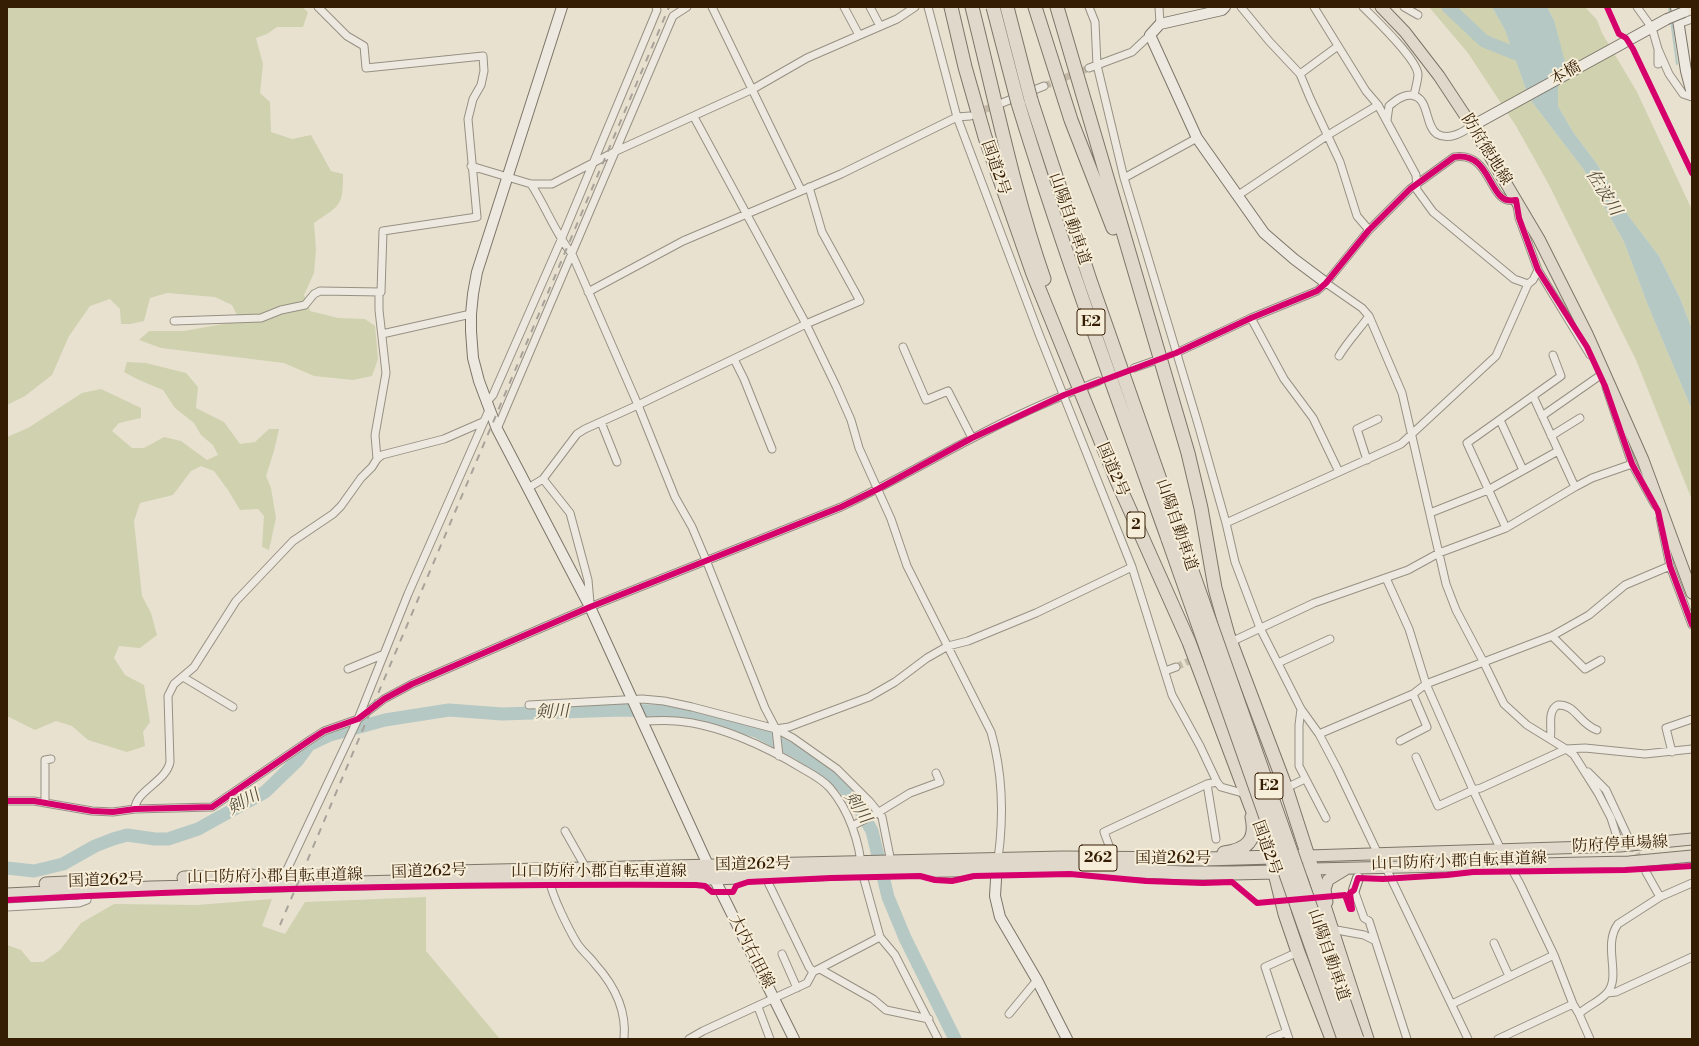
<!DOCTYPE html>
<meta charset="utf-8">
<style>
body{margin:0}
#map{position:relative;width:1699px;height:1046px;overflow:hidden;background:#e8e1d0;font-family:"Libre Bodoni",serif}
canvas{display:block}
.frame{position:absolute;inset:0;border:8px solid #341d03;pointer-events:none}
</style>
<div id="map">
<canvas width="1699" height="1046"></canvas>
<div class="frame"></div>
</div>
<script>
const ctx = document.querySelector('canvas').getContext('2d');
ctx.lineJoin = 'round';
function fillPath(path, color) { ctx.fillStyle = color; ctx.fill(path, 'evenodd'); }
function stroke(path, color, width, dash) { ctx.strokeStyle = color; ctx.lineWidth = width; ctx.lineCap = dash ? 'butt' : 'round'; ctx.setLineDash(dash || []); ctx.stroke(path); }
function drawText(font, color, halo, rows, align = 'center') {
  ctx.font = font + ' "Libre Bodoni","Noto Serif JP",serif'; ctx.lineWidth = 4; ctx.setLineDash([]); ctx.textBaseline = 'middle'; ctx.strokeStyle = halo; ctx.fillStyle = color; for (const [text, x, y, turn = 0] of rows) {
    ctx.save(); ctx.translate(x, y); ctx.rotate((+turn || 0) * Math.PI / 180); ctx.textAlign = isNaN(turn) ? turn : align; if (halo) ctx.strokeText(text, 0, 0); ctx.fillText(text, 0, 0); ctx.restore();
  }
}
fillPath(new Path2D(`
 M7,7H302L308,12L303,27H277L267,34L256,38L263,64L260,93L270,102L271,132L292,139L311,135L331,171L343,174C343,207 340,205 314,223L316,250L314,273L304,295L310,311L338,318L365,319L375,326L378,359L372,376L353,380L314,376L284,363L161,348L139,340L149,331H184L240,321L232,305L215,297L167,293L150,298L144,321L130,324H121L120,309L110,299L90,306L69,336L52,375L25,396L7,405Z
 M1429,7H1492L1505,30L1529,98L1584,170L1624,242L1649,308L1692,410V500L1636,360L1548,183L1516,126L1468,53Z
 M1547,7H1585L1597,20L1602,33L1637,92L1692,210V329L1680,298L1659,256L1630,218L1597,164L1573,132L1558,106V87L1565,66L1554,20Z
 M127,362L146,363L186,373L198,387L196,408L224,422L240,444L255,442L269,429H279L274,451L266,476L271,488L276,518L269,550L262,547L264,516L258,509L240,510L228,490L214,471L201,466L191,471L173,495L140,503L134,521L142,596L151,613L157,635L140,648L119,646L114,658L125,675L144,685L150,722L143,732L145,746L127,752L88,740L72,726L56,721L35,730L9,717H7V437L28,428L82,393L101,389L141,408V418L119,423L112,431L132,448H144L164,437L181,441L207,460L218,455L213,445L201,435L194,423L175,408L163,390L139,380L124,372Z
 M426,897V951L500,1039H7V945L21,950L31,962H43L60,950L81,923L114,904L197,905L272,899L262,926L285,934L305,902Z`), '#cfd1af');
fillPath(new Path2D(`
 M1492,7H1547L1554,20L1566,66L1558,87V106L1573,132L1597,164L1630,218L1659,256L1680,298L1692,329V410L1649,308L1624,242L1584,170L1529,98L1505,30Z`), '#b5c8c3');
stroke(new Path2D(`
 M1669,7L1670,14
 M1671,20L1677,64`), '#b5c8c3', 2);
stroke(new Path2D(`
 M1448,7L1484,41L1529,59
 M7,868L34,871L63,864L95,846L113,839L127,835L155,839H168L198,829L265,792L298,760L309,745L330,735L385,720L449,710L502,714L622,710L684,712L756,731L798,753L844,787L862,813L872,831L888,897L905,938L955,1039`), '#b5c8c3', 13);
stroke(new Path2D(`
 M1044,86L1089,68
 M975,113L997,105
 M1158,359L1176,353
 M1176,667L1211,651
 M1627,835L1646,872`), '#c4baa7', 7, [7, 3.5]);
const street = new Path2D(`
 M712,7L801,190
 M844,7L859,35
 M870,7L880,26
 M928,7L957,117L1039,334L1132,567L1172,695L1200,746L1217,782L1221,787L1246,794
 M1089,7L1095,22L1097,65L1124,178L1198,424L1226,523L1235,562L1260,628L1301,709L1319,734L1337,768L1378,854
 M1159,7L1160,24
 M1241,7L1269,41L1300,74L1310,98L1340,162L1357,216L1369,230
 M1314,7L1366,91L1378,105L1416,175L1417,190L1433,212L1514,279L1528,284
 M1363,7C1375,19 1416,58 1418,74C1418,81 1415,89 1414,96
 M1404,7L1418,15
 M1637,7L1652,28L1658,49L1669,74L1683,94L1692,97
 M1678,24L1692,19
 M1658,51V64
 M1089,68L1132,52L1150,35
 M1300,74L1338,46
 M1002,103L1044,86
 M694,117L806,324L836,386L851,420L859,448L891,519L907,566L991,732C1003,774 1004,816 998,859
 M1387,120L1389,106C1395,101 1402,95 1411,95C1430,97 1424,125 1437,134C1449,141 1463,132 1472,126
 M471,166L531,184H552L614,152L753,89L807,58L897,19L915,7
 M1124,178L1197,138
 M531,184C546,207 555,233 572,254L638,405L675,497L692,527L706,560L765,708L776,729L779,756
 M1237,196L1328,135L1378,105
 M1326,283L1362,308L1369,316L1402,393L1446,584L1456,610L1484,663L1504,704L1527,725L1566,749L1574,755L1581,766L1598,793L1611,818L1620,846
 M588,292L683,241L841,174L957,117L970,116
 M1251,318L1284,379L1313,418L1339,472
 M174,321L261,318L281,310L305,305L314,294L320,291L381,292L383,231L477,217L468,119L473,99L481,85L484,71L483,56L366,68L364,46L347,36L318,7
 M382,334L471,314
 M903,347L926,400L948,391L972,438
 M1176,353L1251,318L1317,291L1326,283L1369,230L1410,189L1454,157C1494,151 1487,207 1516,200L1519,218L1538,270L1590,355
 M1339,356C1348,341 1359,330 1369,316
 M734,359L744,379L772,449
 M1134,368L1154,361
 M1606,387L1632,464L1655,505
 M1533,396L1575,487
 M486,403L493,395L561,240L657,10L656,7
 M1542,416L1605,372
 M1500,420L1523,470
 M601,422L617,462
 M497,429L673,16L687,7
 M1551,436L1580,418
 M377,459L382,455L444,439L483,422
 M1367,460L1357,429L1378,419
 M543,479L570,513L588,580L590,603
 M528,488L543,479L577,434L585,429L638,405L806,324L860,301L822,232L809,187
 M1430,513L1488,490L1558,451
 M1660,518L1670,566L1692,625
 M1226,523L1401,444L1496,356L1528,284L1533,280L1538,270
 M1506,528L1467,443L1561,376L1553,355
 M1386,578L1409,629L1426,684L1473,790L1501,850L1520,884L1554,955L1573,1004L1579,1014L1590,1039
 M1552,636L1585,669L1601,660
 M1233,641L1314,603L1408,570L1439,553L1506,528L1575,487L1592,478L1632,464
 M1278,663L1330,639
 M348,669L382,655
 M1165,671L1176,667
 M183,677L233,707
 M529,705L642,699L664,701L692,707L776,729L793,738L837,769L870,802L882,817L891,862
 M1301,709L1299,725V766L1326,818
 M642,721C653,721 665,720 676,721C718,724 767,747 803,769C812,774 823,780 830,788C849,810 860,843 862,872L880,937L895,955L938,1039
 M776,729L789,727L869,697L895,682L927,658L948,646L968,641L1036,613L1132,567
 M1319,734L1413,694L1426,684L1552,636L1589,615L1625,585L1670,566
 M1550,739C1553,729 1546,711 1558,705C1576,704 1579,724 1597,730
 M1400,741L1427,727L1413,694
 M1672,752L1666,728L1692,719
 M1416,757L1438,806L1473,790L1481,788L1566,749L1585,748L1645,754L1692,749
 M1588,772L1606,790L1627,835
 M1207,784L1216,839
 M1286,788L1305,779
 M7,801H34L92,811L113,812L135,809L212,807L310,740L324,731L358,719L384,699L412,684L590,607L841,507C885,486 927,462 971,439C1012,417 1055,398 1099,381
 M45,803V760L51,759
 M135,809C135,791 166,782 170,762L168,696L174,684L194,667L236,601L293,541L333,514L341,506L361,478L372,467L377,459L375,435L386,373L379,310V292
 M852,826L879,812L910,793L940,782L936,773
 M565,831L586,868
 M1114,859L1104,832L1207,784L1217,782
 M1386,868L1468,1039
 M1646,872L1660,897
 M284,876L358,719L408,594L489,410
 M765,876L809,967L813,972
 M549,879C552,896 568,928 577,943C582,951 590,957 595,964C614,985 627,1010 624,1039
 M1354,890L1364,918L1369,921L1407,1039
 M7,907L79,903L87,900L88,891
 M1331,929L1364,935L1374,940
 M1494,943L1509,976
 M782,954L797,988
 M820,969L873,999L886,1010L929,1019
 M1607,993L1616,992L1692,957
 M1452,1004L1554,955
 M758,1007L770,1039
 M1009,1014L1037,980
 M1579,1014C1587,1006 1599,1002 1607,993C1622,976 1602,946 1618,924L1660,897L1692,883
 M689,1039L703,1031L807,983L813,972L880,937
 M1270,1039L1286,1032
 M1289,1039L1265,967L1298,952
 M1498,1039L1573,1004`);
const secondary = new Path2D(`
 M562,7L477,272L473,294L471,314V331L473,358L479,381L497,429L590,607L714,878L794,1039
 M1225,7L1222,10L1160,24L1150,35L1197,138L1264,233L1294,259L1326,283
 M1676,7L1686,71L1692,94
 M1472,126L1667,19
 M997,863L995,896L1000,917L1037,980L1067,1039
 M1354,890L1358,878`);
const primary = new Path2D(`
 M1381,7L1405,32L1439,76L1472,126L1539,239L1587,334L1643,460L1692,593
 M1308,856L1620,846L1692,839
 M1312,869L1629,862L1692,856
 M1327,902L1325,889L1328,880L1346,869`);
const highway = new Path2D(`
 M951,7L965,67L985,137L1033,274L1117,481L1189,642L1250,804L1271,857L1285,914L1298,952L1332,1039
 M972,7C995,98 1013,190 1044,279
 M1035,7L1071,120L1113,228
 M1057,7L1188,453L1201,508L1215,588L1228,635L1286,788L1367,1039
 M1031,100L1090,280L1179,534
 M1018,103C1063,250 1116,394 1168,539
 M1224,853C1247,850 1257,840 1252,817
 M410,873L1063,858L1204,859L1308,856
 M184,878L252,876
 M46,884L126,880
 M7,895L151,888L440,881L714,878L890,871L1067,868L1184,873H1233L1276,872L1312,869`);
stroke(street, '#979083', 9);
stroke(secondary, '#7c7568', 12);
stroke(primary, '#7c7568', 13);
stroke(highway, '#7c7568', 15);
stroke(street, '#ede9e0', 7);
stroke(secondary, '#ede9e0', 10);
stroke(primary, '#e0d8cb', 11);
stroke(highway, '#e0d8cb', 13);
stroke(new Path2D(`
 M280,925L669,7`), '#a8a39a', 2, [7, 7]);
const secondaryBridge = new Path2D(`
 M1667,19L1684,12`);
const highwayBridge = new Path2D(`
 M993,7L1018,103
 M1007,7L1031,100
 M1179,534L1357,1039
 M1168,539L1344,1039`);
stroke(secondaryBridge, '#7c7568', 12, []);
stroke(highwayBridge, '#7c7568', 15, []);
stroke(secondaryBridge, '#ede9e0', 10);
stroke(highwayBridge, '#e0d8cb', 13);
stroke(new Path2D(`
 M1607,7L1619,34L1626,38L1633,49L1692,173
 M7,801H34L92,811L113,812L135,809L212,807L310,740L324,731L358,719L384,699L412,684L590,607L841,507L878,489L972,438L1064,395L1176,353L1251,318L1317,291L1326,283L1369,230L1410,189L1454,157C1494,151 1487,207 1516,200L1519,218L1538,270L1587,347L1605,386L1632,464L1658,511L1670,566L1692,625
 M7,900C236,888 467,884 696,885L705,886L712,892H733L736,886L748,882L831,878L920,876L935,880L952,881L974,876L1070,874L1146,881L1203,883L1232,882L1257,903L1345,895L1350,909H1352L1350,893L1354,890L1358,878L1383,879L1447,875L1473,872L1625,870L1692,866`), '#d6006c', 6);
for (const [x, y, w] of [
 [1091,322,28],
 [1136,525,18],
 [1269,786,28],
 [1098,858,38]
]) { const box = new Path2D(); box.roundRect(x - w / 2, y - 13, w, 26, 3); ctx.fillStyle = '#f7eeda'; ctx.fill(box); stroke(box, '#341d03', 1); }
drawText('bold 15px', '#341d03', null, [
 ["E2",1091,322],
 ["2",1136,525],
 ["E2",1269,786],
 ["262",1098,858]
]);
drawText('16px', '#341d03', '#f7eeda', [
 ["本橋",1566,74,-29],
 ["防府徳地線",1486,150,58],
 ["国道2号",995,168,71],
 ["山陽自動車道",1069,219,71],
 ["国道2号",1112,470,67],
 ["山陽自動車道",1176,525,71],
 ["防府停車場線",1620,845,-3],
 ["国道2号",1266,848,70],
 ["国道262号",1173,859],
 ["山口防府小郡自転車道線",1459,862,-2],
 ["国道262号",753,865,-1],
 ["国道262号",429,872,-2],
 ["山口防府小郡自転車道線",599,872],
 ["山口防府小郡自転車道線",275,877,-1],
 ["国道262号",106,881,-2],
 ["大内右田線",751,952,63],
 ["山陽自動車道",1328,955,71]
]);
drawText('italic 17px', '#544d3b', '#f7eeda', [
 ["佐波川",1603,193,58],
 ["剣川",552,713,-2],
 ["剣川",244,803,-29],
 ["剣川",857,808,57]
]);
</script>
